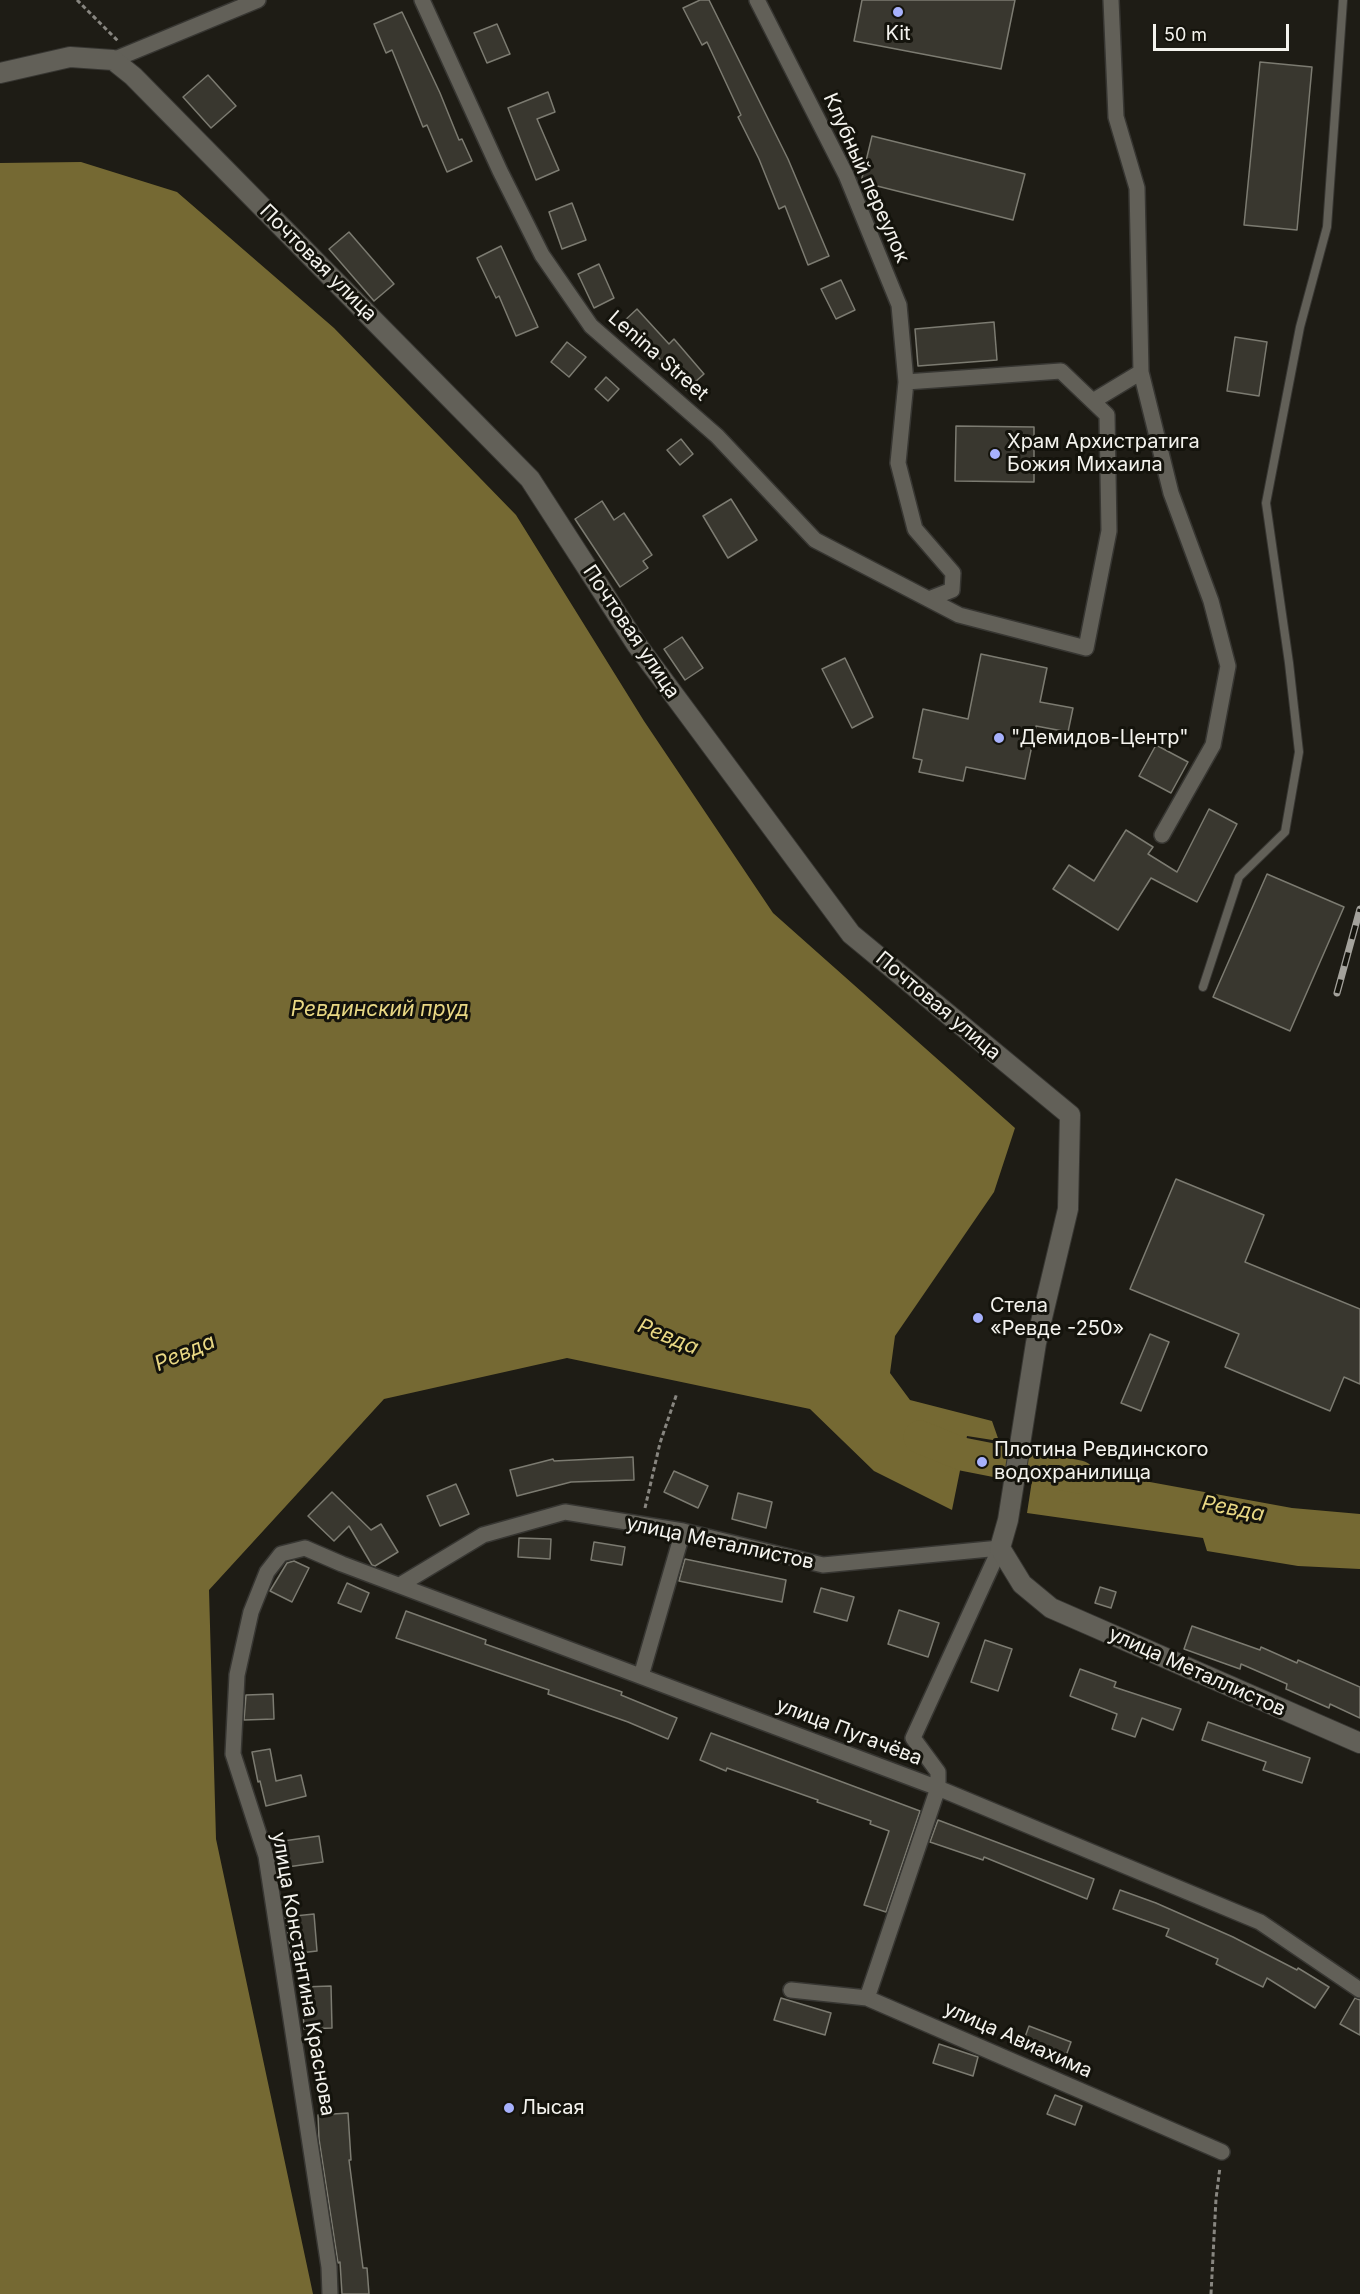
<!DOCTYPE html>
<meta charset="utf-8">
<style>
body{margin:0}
#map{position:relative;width:1360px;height:2294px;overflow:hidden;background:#1e1c15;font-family:Inter,sans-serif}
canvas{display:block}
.scale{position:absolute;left:1153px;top:24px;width:136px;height:27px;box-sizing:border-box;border:3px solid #f4f3ee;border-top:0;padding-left:8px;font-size:18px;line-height:21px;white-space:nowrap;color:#f4f3ee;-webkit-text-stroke:4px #14130c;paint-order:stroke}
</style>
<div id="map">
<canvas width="1360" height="2294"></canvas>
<div class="scale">50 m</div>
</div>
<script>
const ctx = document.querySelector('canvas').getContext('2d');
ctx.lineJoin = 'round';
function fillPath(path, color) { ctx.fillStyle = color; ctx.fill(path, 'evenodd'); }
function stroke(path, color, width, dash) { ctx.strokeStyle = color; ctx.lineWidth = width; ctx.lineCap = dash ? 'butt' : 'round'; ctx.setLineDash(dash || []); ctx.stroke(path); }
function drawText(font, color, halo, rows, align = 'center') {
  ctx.font = font + ' Inter,sans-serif'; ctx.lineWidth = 6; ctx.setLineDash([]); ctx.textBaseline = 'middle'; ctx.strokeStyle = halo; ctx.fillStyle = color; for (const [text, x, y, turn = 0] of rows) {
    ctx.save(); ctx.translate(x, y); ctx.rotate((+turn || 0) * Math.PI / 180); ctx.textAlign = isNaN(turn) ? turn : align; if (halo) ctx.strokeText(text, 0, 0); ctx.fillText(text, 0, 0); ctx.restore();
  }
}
fillPath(new Path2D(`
 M81,162L177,192L334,328L516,515L644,721L773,913L1015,1128L994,1192L895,1336L890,1373L910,1400L992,1421L999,1441L967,1436L952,1510L874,1471L810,1409L567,1358L384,1399L209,1590L216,1839L313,2294H0V163Z
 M1035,1461L1292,1508L1360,1514V1569L1298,1566L1207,1551L1203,1538L1027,1513Z`), '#756933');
stroke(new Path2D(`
 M920,1437L962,1454L1079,1477`), '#756933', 33);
const building = new Path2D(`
 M700,0H709L788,159L829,256L808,265L785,206L779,209L759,159L738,117L741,115L707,42L702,45L683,8Z
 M862,0H1015L1001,69L854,41Z
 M402,12L440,93L459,140L462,139L472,161L447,172L427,125L423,127L392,50L386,53L374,24Z
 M497,24L510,54L487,63L474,33Z
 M1260,62L1312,67L1297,230L1244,225Z
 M208,75L236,106L211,128L183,97Z
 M548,92L555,112L537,119L559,170L536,180L508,108Z
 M872,136L1025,174L1013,220L861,182Z
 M572,203L586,240L562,249L549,212Z
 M349,232L394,284L374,301L329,249Z
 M501,246L538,327L516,336L499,296L496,298L477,258Z
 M599,264L614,298L594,308L578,274Z
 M841,280L855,310L836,319L821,289Z
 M637,309L669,344L674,339L704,374L686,390L647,344L644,347L622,323Z
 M994,322L997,360L918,366L915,329Z
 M1235,337L1267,342L1259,396L1227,391Z
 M567,342L586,357L569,377L551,362Z
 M606,377L619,389L608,401L595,389Z
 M956,426L1034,427V482L955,481Z
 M681,439L693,454L680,465L667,450Z
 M731,499L757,540L728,558L703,516Z
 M602,501L614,520L624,513L652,555L643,561L648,568L620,587L575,519Z
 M682,637L703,668L685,680L664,649Z
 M981,654L1047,668L1040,702L1073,708L1068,732L1036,726L1025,779L966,767L963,781L919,772L922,760L913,758L923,709L968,719Z
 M845,658L873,717L852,728L822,669Z
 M1156,745L1188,762L1171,793L1139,776Z
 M1209,809L1237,824L1197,902L1151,878L1118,930L1053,889L1069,865L1094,881L1126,830L1153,847L1148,854L1177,872Z
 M1267,874L1344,907L1290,1031L1213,997Z
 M1176,1179L1264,1215L1245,1262L1360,1309V1384L1344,1377L1330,1411L1225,1367L1239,1334L1130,1289Z
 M1150,1334L1169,1342L1141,1411L1121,1403Z
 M633,1457L634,1480L571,1482L517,1496L510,1470L553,1459L554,1461Z
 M674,1471L708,1486L698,1508L664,1492Z
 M456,1484L469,1514L440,1526L427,1496Z
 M332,1492L371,1530L381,1524L398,1552L375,1566L372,1565L349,1526L334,1541L308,1516Z
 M738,1493L772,1502L766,1528L732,1519Z
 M519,1538L551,1539L550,1559L518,1557Z
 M594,1542L625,1547L622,1565L591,1560Z
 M685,1559L786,1580L782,1602L679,1581Z
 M294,1561L309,1568L292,1602L270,1591L287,1563Z
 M347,1583L369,1593L361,1612L338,1603Z
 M1100,1587L1116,1592L1111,1608L1095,1603Z
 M821,1588L854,1597L847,1621L814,1612Z
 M899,1610L939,1623L928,1657L888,1644Z
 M406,1611L486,1640L485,1644L622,1692L621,1695L677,1718L668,1739L628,1722L548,1694L549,1690L396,1638Z
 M1192,1626L1260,1650L1261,1647L1297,1663L1298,1660L1360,1687V1718L1330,1704L1329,1708L1286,1689L1287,1684L1241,1664L1240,1669L1184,1649Z
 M985,1640L1012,1649L998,1691L971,1682Z
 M1080,1669L1116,1682L1114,1687L1181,1709L1173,1730L1142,1718L1135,1737L1112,1729L1117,1714L1070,1696Z
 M273,1694L274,1719L244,1720L246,1695Z
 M1208,1722L1310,1758L1302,1783L1263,1770L1266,1762L1202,1740Z
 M711,1733L920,1811L886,1912L864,1905L889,1831L870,1824L871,1821L817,1802L818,1800L727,1768L726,1771L700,1760Z
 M270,1749L276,1781L301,1775L306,1796L266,1806L260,1781L258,1782L252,1752Z
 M938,1820L1094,1879L1087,1899L984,1857L983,1860L930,1842Z
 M319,1836L323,1862L280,1868L276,1842Z
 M1120,1890L1156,1903L1233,1937L1297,1970L1298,1968L1329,1987L1315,2008L1267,1978L1263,1987L1216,1964L1218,1959L1166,1936L1169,1929L1113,1909Z
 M314,1914L317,1951L291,1954L285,1917Z
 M331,1986L332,2028L304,2029L302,1987Z
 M781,1998L831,2013L825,2035L774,2020Z
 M1355,1998L1360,2000V2035L1340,2024Z
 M1029,2026L1071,2042L1063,2064L1021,2048Z
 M939,2044L978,2057L973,2076L933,2063Z
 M1055,2095L1082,2106L1075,2125L1047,2114Z
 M348,2113L351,2160H349L363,2268H367L369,2294H342L340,2262L338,2263L319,2139L318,2115Z`);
fillPath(building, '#39372f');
stroke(building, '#7c7b71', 1.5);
const service = new Path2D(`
 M1203,987L1239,877L1285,832L1299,752L1289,663L1266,503L1300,327L1327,227L1343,0`);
const minor = new Path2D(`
 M422,0L500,171L542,255L591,326L717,436L815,540L959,615L1086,648L1109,531L1107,415L1061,371L906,382
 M757,0L846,175L899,305L906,382L898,463L915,529L953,573L952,590L929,599
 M1111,0L1116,117L1137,188L1141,372L1171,493L1211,601L1228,666L1213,745L1162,835
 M113,60L258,0
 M1093,401L1141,372
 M400,1585L483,1535L565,1512L683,1531L823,1565L1000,1548L913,1738L938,1772V1788L867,1998
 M641,1676L683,1531
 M791,1990L867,1998L1222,2152
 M330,2294L329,2267L266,1856L233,1754L237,1675L251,1612L267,1572L281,1554L305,1548L342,1564L938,1788L1260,1922L1360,1990`);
const tertiary = new Path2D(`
 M0,73L70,57L113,60L133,76L530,479L637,645L851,934L1070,1115L1068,1209L1036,1343L1008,1520L1000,1548L1022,1584L1051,1608L1360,1743`);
stroke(service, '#373632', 10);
stroke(minor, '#373632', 18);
stroke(tertiary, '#373632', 22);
stroke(new Path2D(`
 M77,0L118,41
 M645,1508L660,1443L677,1393
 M1211,2294L1216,2199L1220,2167`), '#888680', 3, [4.5, 3]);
stroke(service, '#626058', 8);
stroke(minor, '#626058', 15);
stroke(tertiary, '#626058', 20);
const rail = new Path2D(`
 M1337,993L1360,909`);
stroke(rail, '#a4a29c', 7);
stroke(rail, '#14130c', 4.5, [14]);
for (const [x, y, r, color] of [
 [898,12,6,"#a7b1fc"],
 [995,454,6,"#a7b1fc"],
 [999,738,6,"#a7b1fc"],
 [978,1318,6,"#a7b1fc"],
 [982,1462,6,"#a7b1fc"],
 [509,2108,6,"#a7b1fc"]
]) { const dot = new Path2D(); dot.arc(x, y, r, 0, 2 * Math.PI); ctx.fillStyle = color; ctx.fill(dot); stroke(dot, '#14130c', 2); }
drawText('20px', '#f4f3ee', '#14130c', [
 ["Kit",898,34,"center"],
 ["Храм Архистратига",1007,442],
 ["Божия Михаила",1007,465],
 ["\"Демидов-Центр\"",1011,738],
 ["Стела",990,1306],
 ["«Ревде -250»",990,1329],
 ["Плотина Ревдинского",994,1450],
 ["водохранилища",994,1473],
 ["Лысая",521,2108]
], 'left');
drawText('20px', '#f4f3ee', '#14130c', [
 ["Клубный переулок",866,178,66],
 ["Почтовая улица",318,263,45],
 ["Lenina Street",658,356,41],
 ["Почтовая улица",631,632,56],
 ["Почтовая улица",938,1006,40],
 ["улица Металлистов",720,1543,12],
 ["улица Металлистов",1197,1672,24],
 ["улица Пугачёва",849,1732,21],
 ["улица Константина Краснова",303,1974,80],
 ["улица Авиахима",1018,2040,24]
]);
drawText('italic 21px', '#e9d884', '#14130c', [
 ["Ревдинский пруд",380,1010],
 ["Ревда",668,1337,22],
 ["Ревда",185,1353,-23],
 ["Ревда",1233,1509,11]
]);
</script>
